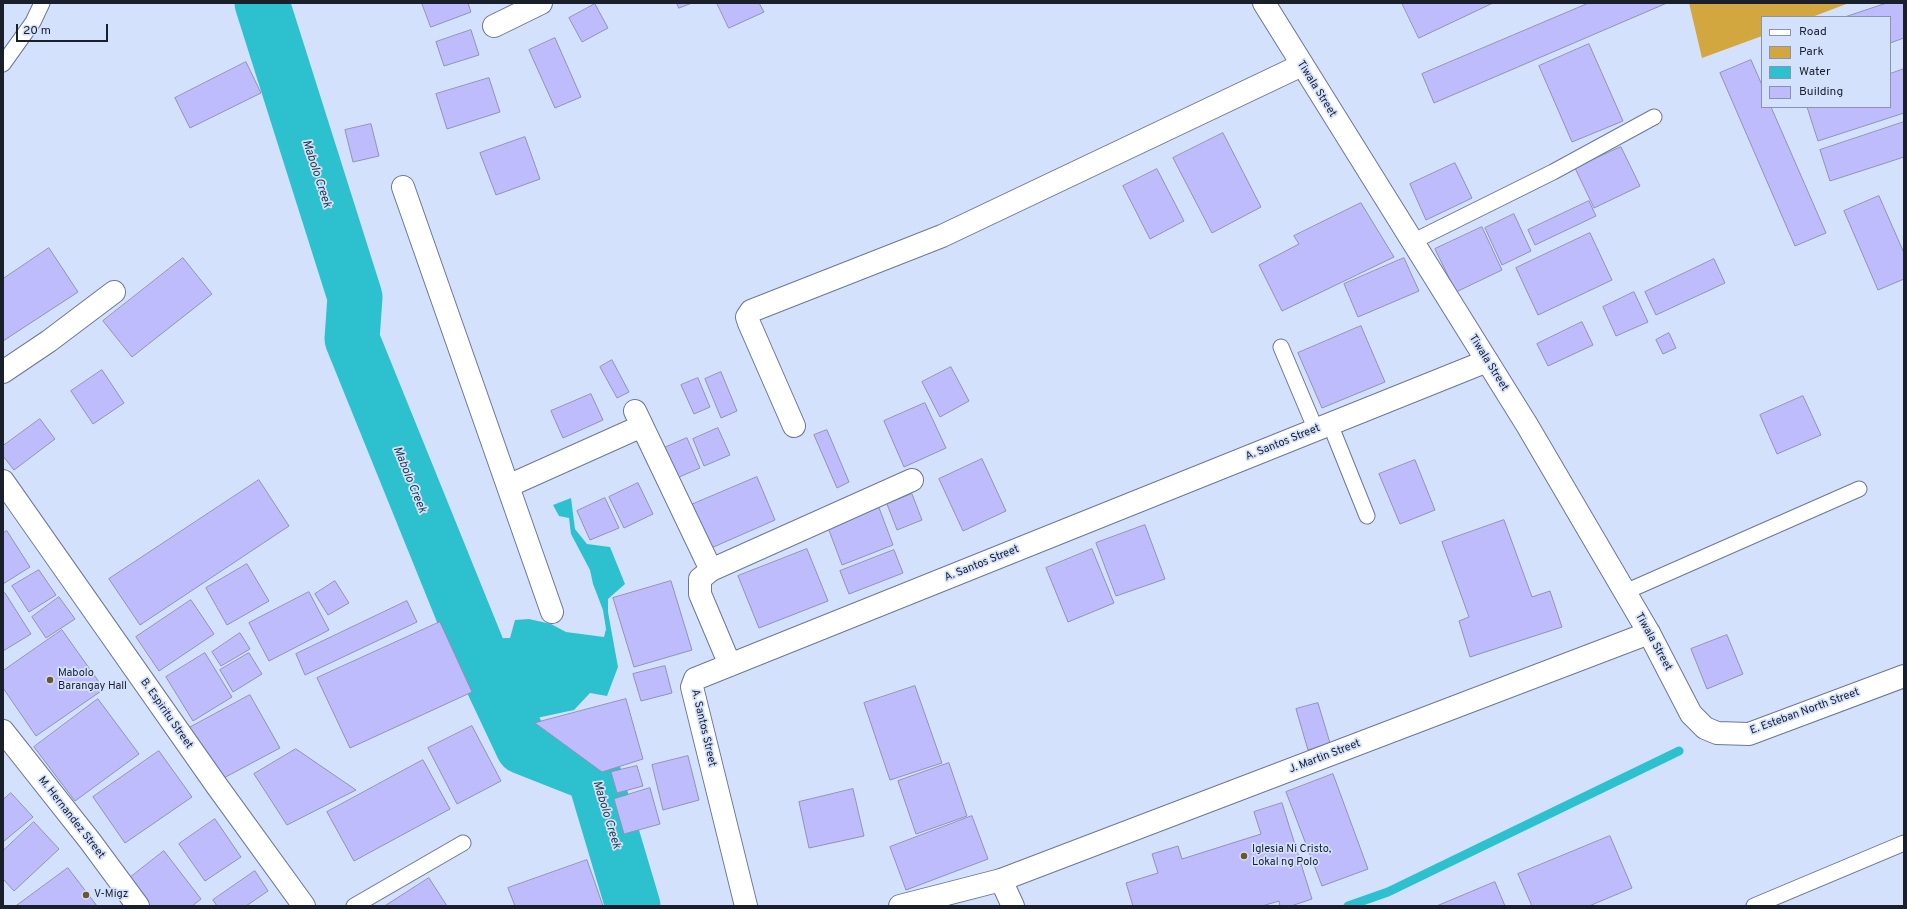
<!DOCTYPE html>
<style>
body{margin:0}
#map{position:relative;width:1907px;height:909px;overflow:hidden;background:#d4e1fd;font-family:Overpass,sans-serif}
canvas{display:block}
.frame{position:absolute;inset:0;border:4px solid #191f2b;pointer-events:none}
.legend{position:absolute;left:1761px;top:16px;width:130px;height:92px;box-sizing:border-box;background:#d4e1fd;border:1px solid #8993a9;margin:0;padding:5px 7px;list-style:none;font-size:12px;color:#191f2b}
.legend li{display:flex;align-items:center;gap:8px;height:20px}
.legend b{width:20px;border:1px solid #8993a9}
.scale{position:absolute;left:16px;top:24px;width:92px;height:18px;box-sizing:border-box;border:2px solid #191f2b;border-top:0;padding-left:5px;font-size:12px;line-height:14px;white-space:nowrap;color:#191f2b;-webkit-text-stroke:3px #d4e1fd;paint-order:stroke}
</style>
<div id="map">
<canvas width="1907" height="909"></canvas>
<div class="frame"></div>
<ul class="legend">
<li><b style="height:5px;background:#fff"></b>Road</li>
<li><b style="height:11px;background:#d3a740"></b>Park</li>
<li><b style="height:11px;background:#2dc1d0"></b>Water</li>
<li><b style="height:11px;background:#bebcfc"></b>Building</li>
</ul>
<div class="scale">20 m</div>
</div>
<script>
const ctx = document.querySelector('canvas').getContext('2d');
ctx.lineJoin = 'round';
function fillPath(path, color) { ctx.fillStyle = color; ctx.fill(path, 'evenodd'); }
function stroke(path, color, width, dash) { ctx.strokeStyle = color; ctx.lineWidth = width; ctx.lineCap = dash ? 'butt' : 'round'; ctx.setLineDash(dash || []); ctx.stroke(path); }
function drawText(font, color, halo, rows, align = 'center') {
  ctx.font = font + ' Overpass,sans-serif'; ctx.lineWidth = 3.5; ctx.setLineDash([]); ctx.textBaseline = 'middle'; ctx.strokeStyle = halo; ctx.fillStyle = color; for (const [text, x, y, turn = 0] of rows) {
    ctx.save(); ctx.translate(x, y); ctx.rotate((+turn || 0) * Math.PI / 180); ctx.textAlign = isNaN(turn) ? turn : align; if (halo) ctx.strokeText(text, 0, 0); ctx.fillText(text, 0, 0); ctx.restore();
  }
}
fillPath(new Path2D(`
 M1689,3H1849L1812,17H1762V36L1702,58Z`), '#d3a740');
fillPath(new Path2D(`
 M571,498L575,529L587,544L610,547L625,584L608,599V612L618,667L607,696L590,693L574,710L532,719L529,739L511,746L464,639L510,638L515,620L529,619L551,624L566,632L604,637L606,629L603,610L593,584L590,570L571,534L569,518L559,516L553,505Z`), '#2dc1d0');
stroke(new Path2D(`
 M1348,906L1388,892L1679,751`), '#2dc1d0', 9);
stroke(new Path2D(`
 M262,3L355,297L352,339L482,660L523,747L594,775L633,906`), '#2dc1d0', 55);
const building = new Path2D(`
 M422,3H468L471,12L431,27Z
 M677,3H692L679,8Z
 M717,3H759L764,12L729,28Z
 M1402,3H1493L1419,38Z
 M1589,3H1667L1434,103L1422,74Z
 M1887,3H1904V38L1890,43V17H1845Z
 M595,4L608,28L582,42L569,18Z
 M471,30L479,55L444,66L436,42Z
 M555,38L581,97L555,108L529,50Z
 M1589,44L1623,121L1572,142L1539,66Z
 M1751,60L1762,85V107H1771L1826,233L1795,246L1720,73Z
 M246,62L261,93L190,128L175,98Z
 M1904,69V113L1818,141L1807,107H1890V74Z
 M489,78L500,112L447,129L436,94Z
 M1904,122V157L1830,181L1820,150Z
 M371,124L379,156L353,162L345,130Z
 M1223,133L1261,207L1212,233L1173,158Z
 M525,137L540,179L496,195L480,153Z
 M1621,147L1640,186L1594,208L1575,168Z
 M1455,163L1472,198L1426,220L1410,184Z
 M1157,169L1184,221L1150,239L1123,186Z
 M1879,196L1904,253V279L1878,290L1844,211Z
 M1589,201L1596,216L1535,245L1528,230Z
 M1361,203L1394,257L1282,311L1259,265L1299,244L1294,236Z
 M1514,214L1531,251L1502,265L1485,228Z
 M1482,227L1502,270L1456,292L1435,249Z
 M1590,233L1612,280L1538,315L1516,268Z
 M49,248L78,292L3,341V279Z
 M183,258L212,294L132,357L103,321Z
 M1404,258L1419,291L1358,317L1344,284Z
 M1714,259L1725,283L1656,315L1645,292Z
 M1634,292L1648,322L1616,336L1603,307Z
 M1582,322L1593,345L1548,366L1537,344Z
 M1361,326L1385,382L1322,408L1298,353Z
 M1669,333L1676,348L1663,354L1656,340Z
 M612,360L629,392L617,398L600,367Z
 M951,367L969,401L940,417L922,382Z
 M102,370L124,403L93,424L71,391Z
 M721,372L737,411L721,418L705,379Z
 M698,378L710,407L694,414L681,385Z
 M591,394L603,420L563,438L551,411Z
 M1803,396L1821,435L1777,454L1760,415Z
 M925,403L946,448L904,467L884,421Z
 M40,419L55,439L14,470L3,456V446Z
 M718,428L730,455L704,466L693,439Z
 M827,430L849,482L837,488L814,435Z
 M687,438L700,468L677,478L664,448Z
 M982,459L1006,511L963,531L939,479Z
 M1415,460L1435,510L1400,524L1379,474Z
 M757,477L775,520L709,549L691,505Z
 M259,480L289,526L140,625L109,579Z
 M638,483L653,514L624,528L609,497Z
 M912,494L922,520L897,530L887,504Z
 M605,498L619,528L590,540L577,511Z
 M878,505L893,545L842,565L827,525Z
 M1504,520L1532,597L1550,591L1562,627L1470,657L1459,621L1469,617L1442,542Z
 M1145,525L1165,579L1116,596L1096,543Z
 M7,531L30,567L3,584V533Z
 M807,549L828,601L759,628L738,576Z
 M1092,549L1114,603L1068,622L1046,568Z
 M894,550L903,573L849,594L840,571Z
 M247,564L269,601L227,625L206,588Z
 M39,570L56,595L29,612L12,586Z
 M335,581L349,603L328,615L315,594Z
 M671,581L692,650L634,667L613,598Z
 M309,592L329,630L269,661L249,623Z
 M5,593L31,634L3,651V594Z
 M59,597L75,619L46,638L32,617Z
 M191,600L214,634L159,671L136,637Z
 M407,601L417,622L305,675L296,654Z
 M440,622L472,692L350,748L317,678Z
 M62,630L104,689L36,736L3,688V671Z
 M240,633L250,649L221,666L212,652Z
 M1727,635L1743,674L1707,689L1691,649Z
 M205,653L232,697L193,721L166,677Z
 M249,653L262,674L233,692L220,670Z
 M665,666L672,693L641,701L633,674Z
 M915,686L942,763L890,780L864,703Z
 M250,695L280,748L218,781L189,728Z
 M98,699L139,754L75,801L34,747Z
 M626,699L643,759L602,772L535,723Z
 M1318,703L1330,743L1308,750L1296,709Z
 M472,726L501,781L457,804L428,748Z
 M296,749L356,790L287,825L254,774Z
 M159,751L192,797L125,843L93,797Z
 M688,756L699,800L663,810L652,765Z
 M423,760L450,809L354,861L327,812Z
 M949,763L967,816L916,834L898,781Z
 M637,766L643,786L617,793L611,772Z
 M1333,774L1368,869L1322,886L1286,792Z
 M650,788L660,824L624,834L614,799Z
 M853,789L864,836L809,848L799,802Z
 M11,793L33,817L3,842V800Z
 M1282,803L1312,899L1291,906H1280L1279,901L1262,906H1133L1126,883L1158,873L1152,854L1178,846L1182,859L1261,834L1254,812Z
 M972,816L988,859L906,890L890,847Z
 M215,819L241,857L205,881L179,844Z
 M34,822L59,849L14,891L3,879V851Z
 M1610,836L1632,888L1589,906H1532L1518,874Z
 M164,851L201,899L192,906H147L127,880Z
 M587,860L603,906H515L508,888Z
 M68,868L97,906H16Z
 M255,871L268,891L246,906H217L213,900Z
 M429,878L447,906H385Z
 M1495,882L1505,906H1437Z`);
fillPath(building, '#bebcfc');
stroke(building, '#9291b4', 1);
const lane = new Path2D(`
 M3,64L33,22L42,3
 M1412,242L1553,172L1654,117
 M1281,347L1316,430
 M1330,424L1367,516
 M1625,592L1859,489
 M354,906L463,843
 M1754,906L1904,843`);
const street = new Path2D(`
 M494,26L541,3
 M403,187L552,612
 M3,372L49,341L114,292
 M635,411L711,570
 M794,426L749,323L747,317L751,311L942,236L1302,65
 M3,481L217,786L304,906
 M508,486L642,426
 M730,665L700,594V579L711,570L912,480
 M1001,880L1649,633
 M746,906L692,687L695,679L1487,361`);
const secondary = new Path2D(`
 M1264,3L1527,425L1649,633L1691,714L1705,728L1717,733L1749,734L1904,676
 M3,731L90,841L138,906
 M900,906L1001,880L1013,906`);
stroke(lane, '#6a7897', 17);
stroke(street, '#6a7897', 24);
stroke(secondary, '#6a7897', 24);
stroke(lane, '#fff', 15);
stroke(street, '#fff', 22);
stroke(secondary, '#fff', 22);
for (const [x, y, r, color] of [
 [50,680,4,"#6c5726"],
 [1244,856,4,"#6c5726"],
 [86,895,4,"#6c5726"]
]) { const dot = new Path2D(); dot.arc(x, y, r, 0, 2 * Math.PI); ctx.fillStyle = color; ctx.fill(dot); stroke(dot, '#d4e1fd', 1.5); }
drawText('11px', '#191f2b', '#d4e1fd', [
 ["Tiwala Street",1316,89,58],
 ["Tiwala Street",1488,363,58],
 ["A. Santos Street",1283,443,-22],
 ["A. Santos Street",982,564,-22],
 ["Tiwala Street",1653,642,61],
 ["E. Esteban North Street",1805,712,-20],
 ["B. Espiritu Street",166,714,55],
 ["A. Santos Street",703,728,77],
 ["J. Martin Street",1325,757,-21],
 ["M. Hernandez Street",71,818,52]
]);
drawText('11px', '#191f2b', '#d4e1fd', [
 ["Mabolo",58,674],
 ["Barangay Hall",58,687],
 ["Iglesia Ni Cristo,",1252,850],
 ["Lokal ng Polo",1252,863],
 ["V-Migz",94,895]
], 'left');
drawText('italic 12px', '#213e41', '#d4e1fd', [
 ["Mabolo Creek",316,174,72],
 ["Mabolo Creek",409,480,68],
 ["Mabolo Creek",606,815,73]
]);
</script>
